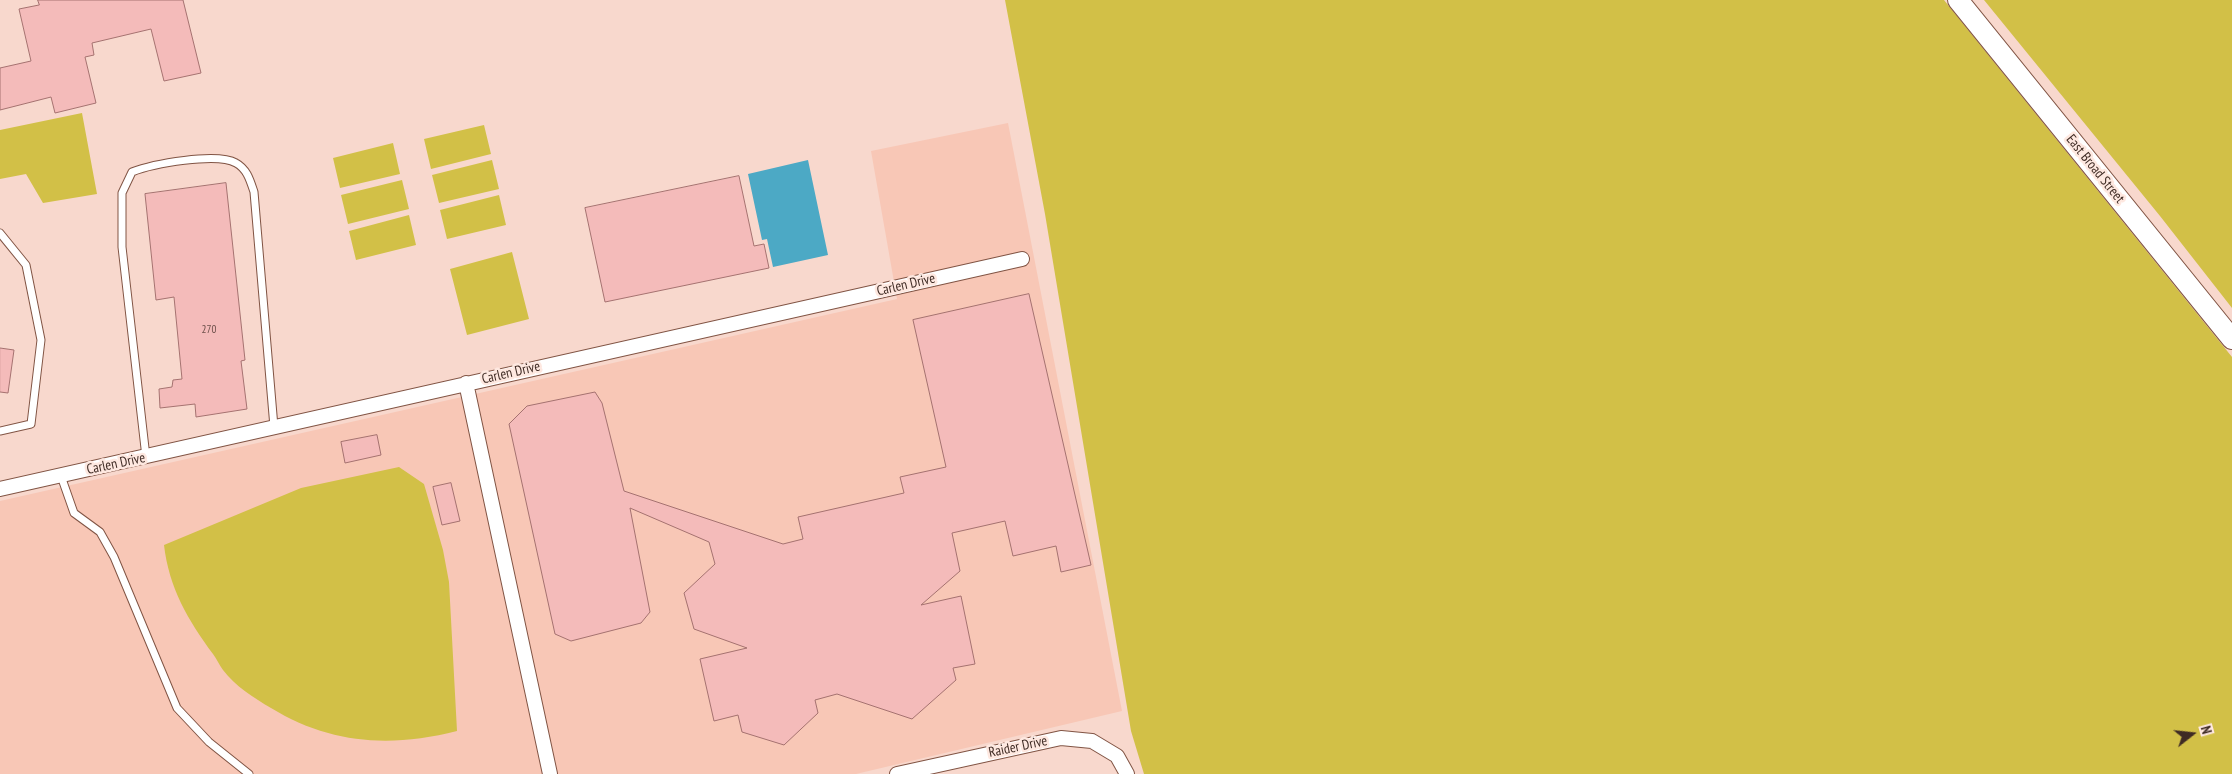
<!DOCTYPE html>
<html>
<head>
<meta charset="utf-8">
<style>
	body { margin:0 }
	#map { position:relative; width:2232px; height:774px; overflow:hidden; background:#f8d8cd; font-family:"PT Sans Narrow",sans-serif }
	canvas { display:block }
	.north { position:absolute; left:2167px; top:709px; width:50px; height:50px; -webkit-text-stroke:4px #fee8e0; paint-order:stroke; rotate:74deg; font-size:14px; font-weight:700; line-height:20px; text-align:center; color:#3f2b24 }
	.north::after { content:''; display:block; margin:auto; width:18px; height:22px; background:#3f2b24; clip-path:polygon(50% 0,100% 100%,50% 72%,0 100%) }
</style>
</head>
<body>
<div id="map">
<canvas width="2232" height="774"></canvas>
<div class="north">N</div>
</div>
<script>
const context = document.querySelector('canvas').getContext('2d');
context.lineJoin = 'round';
function fillPath(path, color) { context.fillStyle = color; context.fill(path, 'evenodd'); }
function strokePath(path, color, width, dash) { context.strokeStyle = color; context.lineWidth = width; context.lineCap = dash ? 'butt' : 'round'; context.setLineDash(dash || []); context.stroke(path); }
function label(font, color, halo, rows, align = 'center') {
  context.font = font + ' "PT Sans Narrow",sans-serif'; context.lineWidth = 5; context.setLineDash([]); context.textBaseline = 'middle'; context.strokeStyle = halo; context.fillStyle = color; for (const [text, x, y, turn = 0] of rows) {
    context.save(); context.translate(x, y); context.rotate((+turn || 0) * Math.PI / 180); context.textAlign = isNaN(turn) ? turn : align; if (halo) context.strokeText(text, 0, 0); context.fillText(text, 0, 0); context.restore();
  }
}
fillPath(new Path2D(`
	M 1008,123 L 1122,711 L 856,774 L 0,774 L 0,501 L 897,299 L 871,151 Z`), '#f8c7b6');
fillPath(new Path2D(`
	M 1005,0 L 1944,0 L 2232,357 L 2232,774 L 1144,774 L 1131,731 L 1045,214 Z
	M 1984,0 L 2232,0 L 2232,308 L 2160,216 Z
	M 82,113 L 97,194 L 43,203 L 26,174 L 0,179 L 0,130 Z
	M 484,125 L 491,154 L 431,169 L 424,139 Z
	M 393,143 L 400,174 L 340,188 L 333,158 Z
	M 492,160 L 499,189 L 439,203 L 432,175 Z
	M 402,180 L 409,209 L 348,224 L 341,195 Z
	M 499,195 L 506,225 L 447,239 L 440,210 Z
	M 409,215 L 416,245 L 356,260 L 349,231 Z
	M 512,252 L 529,319 L 467,335 L 450,269 Z
	M 399,467 L 424,484 L 443,550 L 449,582 L 457,731 C 390,748 330,744 271,708 C 254,698 235,686 223,670 C 219,665 217,659 213,654 C 188,620 169,588 164,545 L 301,488 Z`), '#d2c047');
fillPath(new Path2D(`
	M 808,160 L 828,255 L 773,267 L 767,239 L 762,240 L 748,174 Z`), '#4ca9c5');
const building = new Path2D(`
	M 38,0 L 183,0 L 201,73 L 164,81 L 151,29 L 92,43 L 94,55 L 85,57 L 96,103 L 55,113 L 51,97 L 0,110 L 0,68 L 31,61 L 19,9 L 39,5 Z
	M 739,176 L 754,246 L 764,244 L 769,268 L 605,302 L 585,208 Z
	M 226,183 L 245,360 L 241,361 L 247,409 L 196,417 L 195,404 L 160,408 L 159,389 L 172,387 L 173,380 L 182,379 L 174,297 L 156,300 L 145,194 Z
	M 1029,294 L 1091,565 L 1061,572 L 1056,546 L 1013,556 L 1005,521 L 952,533 L 960,571 L 921,605 L 961,596 L 975,664 L 953,668 L 956,680 L 912,719 L 837,694 L 815,700 L 818,713 L 784,745 L 742,732 L 738,715 L 714,721 L 700,659 L 747,648 L 694,629 L 684,593 L 715,564 L 709,542 L 630,508 L 650,612 L 641,623 L 571,641 L 555,634 L 509,424 L 527,406 L 595,392 L 602,403 L 624,491 L 783,544 L 803,539 L 798,517 L 904,493 L 900,477 L 946,467 L 913,320 Z
	M 0,348 L 14,350 L 8,393 L 0,392 Z
	M 377,435 L 381,455 L 345,463 L 341,442 Z
	M 451,483 L 460,521 L 442,525 L 433,487 Z`);
fillPath(building, '#f4bbba');
strokePath(building, '#a57270', 1);
const lane = new Path2D(`
	M 0,233 L 26,265 L 41,340 L 31,424 L 0,431
	M 146,457 L 122,247 L 122,193 L 132,172 C 152,164 217,152 236,163 C 247,169 250,180 254,192 L 274,427
	M 61,476 L 74,513 L 100,532 L 114,557 L 177,708 L 209,742 L 249,774`);
const street = new Path2D(`
	M 466,383 L 550,774
	M 0,489 L 1022,259
	M 897,774 L 1061,738 L 1092,741 L 1117,756 L 1127,774`);
const secondary = new Path2D(`
	M 1958,0 L 2232,339`);
strokePath(lane, '#815444', 9);
strokePath(street, '#815444', 16);
strokePath(secondary, '#815444', 22);
strokePath(lane, '#fff', 7);
strokePath(street, '#fff', 14);
strokePath(secondary, '#fff', 20);
label('11px', '#6c4f4a', null, [
	["270",209,330]
]);
label('14px', '#3f2b24', '#fee8e0', [
	["East Broad Street",2095,169,51],
	["Carlen Drive",906,285,-13],
	["Carlen Drive",511,373,-13],
	["Carlen Drive",116,464,-12],
	["Raider Drive",1018,747,-12]
]);
</script>
</body>
</html>
